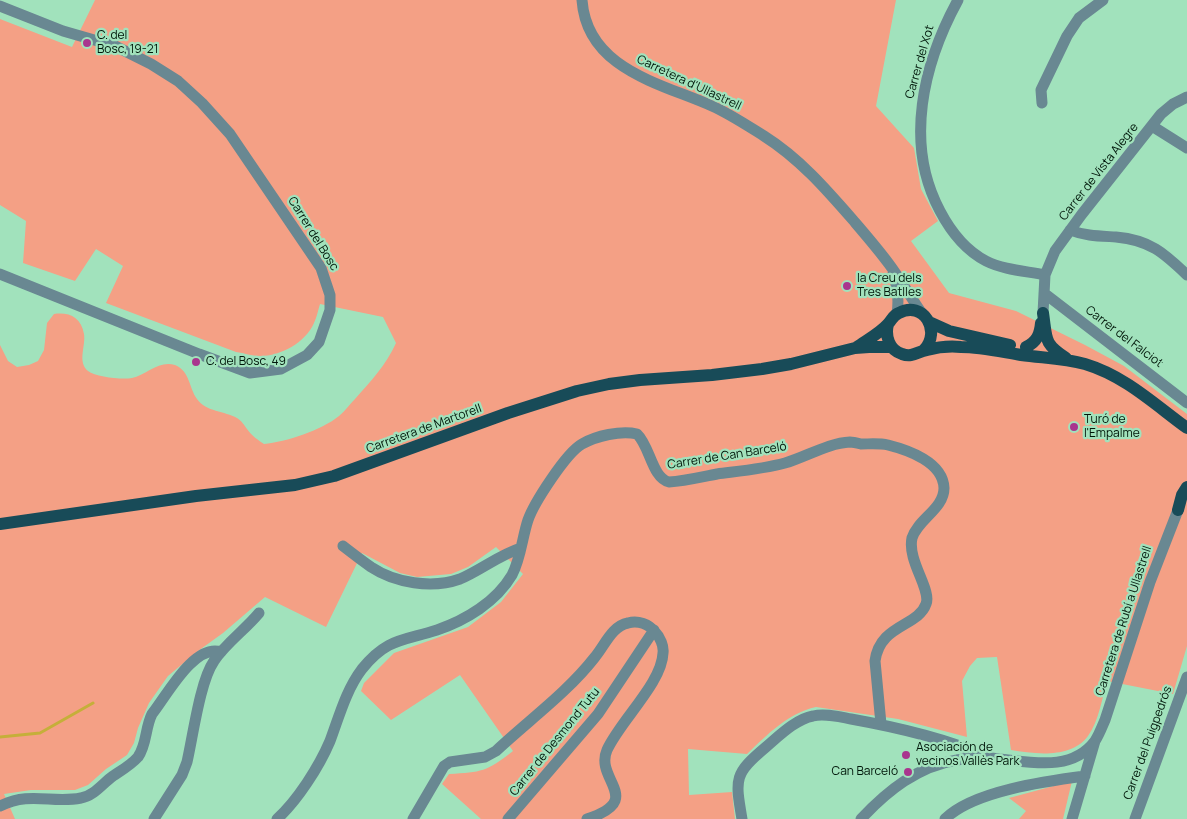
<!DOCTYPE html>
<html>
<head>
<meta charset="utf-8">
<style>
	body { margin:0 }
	canvas { display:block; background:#a1e2bc }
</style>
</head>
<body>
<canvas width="1187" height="819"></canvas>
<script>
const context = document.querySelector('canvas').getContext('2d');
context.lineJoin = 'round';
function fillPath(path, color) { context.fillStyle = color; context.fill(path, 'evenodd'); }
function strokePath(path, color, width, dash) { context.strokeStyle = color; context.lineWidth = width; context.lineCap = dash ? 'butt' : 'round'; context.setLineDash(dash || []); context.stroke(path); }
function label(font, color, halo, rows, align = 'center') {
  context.font = font + ' Manrope,sans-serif'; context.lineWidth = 4.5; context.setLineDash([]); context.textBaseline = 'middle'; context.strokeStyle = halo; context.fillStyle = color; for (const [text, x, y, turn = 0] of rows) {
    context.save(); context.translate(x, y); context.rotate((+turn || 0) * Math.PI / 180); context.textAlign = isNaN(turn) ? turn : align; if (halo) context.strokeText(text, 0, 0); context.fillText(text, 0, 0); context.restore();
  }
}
fillPath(new Path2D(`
	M 95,0 L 896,0 L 876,106 L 914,148 L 921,189 L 938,221 L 911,241 L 949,293 L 1016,311 L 1085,345 L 1124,366 L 1187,414 L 1187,646 L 1173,694 L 1107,681 C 1102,698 1099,721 1088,736 C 1071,759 1035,754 1011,750 L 997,657 L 977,658 L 970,666 L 962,681 L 967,737 L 898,719 L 816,707 C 788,713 767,735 747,754 L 688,749 L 689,795 L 732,792 L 735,819 L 481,819 L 442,784 L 449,774 C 482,772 486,772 513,751 L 460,675 L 391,720 L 361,691 L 364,683 L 394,653 L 468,627 L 501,602 L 523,574 L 496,547 L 468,567 L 451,574 L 417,577 L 400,573 L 362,553 L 326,627 L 265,597 L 223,633 L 198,651 L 168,676 L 149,703 L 138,728 L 134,743 L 127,755 L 106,769 L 88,785 L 75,790 L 31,790 L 4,794 L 15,819 L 0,819 L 0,345 L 8,361 L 17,367 L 29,365 L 38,361 L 44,350 L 47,323 L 54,314 C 69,312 81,317 84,334 C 86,346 77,362 88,371 C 96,377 122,380 132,378 C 146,375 159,360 175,365 C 190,371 189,388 197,399 C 206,412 225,411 237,418 C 242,421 244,425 247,429 C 252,436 258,440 264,444 C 286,442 322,430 339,416 C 345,411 350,404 355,399 C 371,381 386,365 396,343 L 383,317 L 320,304 C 318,310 317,317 314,323 C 305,343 281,356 260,356 C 252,356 244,353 236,352 L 106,303 L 123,266 L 96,249 L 75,281 L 23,263 L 26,221 L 0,205 L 0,19 L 72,47 Z
	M 1072,781 L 1063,819 L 1019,819 L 1026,811 L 1009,798 Z`), '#f4a085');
strokePath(new Path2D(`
	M 0,737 L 40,733 L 93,703`), '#c5af3a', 3);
strokePath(new Path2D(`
	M 582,0 C 587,69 660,83 712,106 C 730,114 748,126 764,136 C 799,158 826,189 853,220 C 865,234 878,249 889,264 C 901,280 911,298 923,315
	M 958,0 C 923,64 904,144 940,211 C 951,232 965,250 986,261 C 1004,270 1025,271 1045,275
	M 0,6 L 63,31 L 115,46 L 151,64 L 178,81 L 202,103 L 230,134 L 321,268 L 330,295 L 330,310 L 319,342 L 307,355 L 281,369 L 250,373 L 199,354 L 0,274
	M 1042,103 L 1041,90 L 1067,36 L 1079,18 L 1103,0
	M 1152,126 L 1187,148
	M 1070,230 C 1085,236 1100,236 1116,237 C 1150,240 1164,253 1187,275
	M 893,274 C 898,287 899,300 897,314
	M 1044,293 L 1187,403
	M 1043,313 L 1045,275 L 1055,251 L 1082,214 L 1161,114 L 1173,104 L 1187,97
	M 343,546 C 352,553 361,560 371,567 C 395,583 432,589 460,579 C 481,570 499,555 521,548
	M 0,806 C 31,791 52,804 81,798 C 94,796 103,783 113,776 C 122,770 131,765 138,757 C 147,744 145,728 152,714 C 166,697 194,643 221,652
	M 154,819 L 182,775 L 187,762 C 193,736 200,681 214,661 C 226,643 245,630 259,613
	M 277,819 C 297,801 319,767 330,741 C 339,717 346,690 362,669 C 387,638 403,641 437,630 C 466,620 496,602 512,575 C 521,558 522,538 528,520 C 534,503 566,453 582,444 C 596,436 621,430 637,434 C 650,446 652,478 669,482 C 685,481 701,477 717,474 C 740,471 763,469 785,463 C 806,457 828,443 850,442 C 853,442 857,443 861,444 C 870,444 879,443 888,445 C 908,450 943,462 944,488 C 944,509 918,519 912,538 C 907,561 932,590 926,604 C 918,627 880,624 875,661 L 881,724
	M 413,819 L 444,766 L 450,762 L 485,757 L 496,751 C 529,720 567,693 595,657 C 605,645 612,626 628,623 C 638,620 649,624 655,632 C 660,637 664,646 663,653 C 662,683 620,721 607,750 C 594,780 646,799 587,819
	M 508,819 L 598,714 L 654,630
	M 742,819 C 735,778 734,774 766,747 C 779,736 796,719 813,716 C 825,713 840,717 851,719 C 896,727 941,737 983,755
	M 861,819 C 887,791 918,766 957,760 C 971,757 985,757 999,759 C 1031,762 1072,772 1095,741 C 1099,735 1102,727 1105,720 L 1150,582 L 1178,510
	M 945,819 C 973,791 1047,781 1085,776
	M 1072,819 L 1095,741
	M 1135,819 L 1187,677`), '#698892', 11);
strokePath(new Path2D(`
	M 1043,313 C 1047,339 1043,343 1066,358
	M 929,322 L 949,331 L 1010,345
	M 888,324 C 885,336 889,350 902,354 C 913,358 918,351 927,350 C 938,347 950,346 961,347 C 981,347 1002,352 1021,355 C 1043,358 1064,358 1085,364 C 1125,376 1154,404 1187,428
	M 857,347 C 867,340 880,333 888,324 C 892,320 893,315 899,313 C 923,300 942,331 924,350
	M 1026,347 C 1037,342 1040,334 1041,323
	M 1178,510 L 1182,495 L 1187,487
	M 0,524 L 196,496 L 295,485 L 334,476 L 508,413 L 577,391 L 609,384 L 640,380 L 712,375 L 762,369 L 791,364 L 855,348 L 869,347 L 892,347`), '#184b58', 12);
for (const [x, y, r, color] of [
	[87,43,5,"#a9358e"],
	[847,286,5,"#a9358e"],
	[196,362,5,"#a9358e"],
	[1074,427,5,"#a9358e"],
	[906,755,5,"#a9358e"],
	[908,772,5,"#a9358e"]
]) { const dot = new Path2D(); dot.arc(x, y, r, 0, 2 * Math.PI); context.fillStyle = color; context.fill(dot); strokePath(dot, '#a1e2bc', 2); }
label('12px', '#00170a', '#a1e2bc', [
	["C. del",97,36],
	["Bosc, 19-21",97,50],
	["la Creu dels",857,279],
	["Tres Batlles",857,293],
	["C. del Bosc, 49",206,362],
	["Turó de",1084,420],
	["l'Empalme",1084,434],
	["Asociación de",916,748],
	["vecinos Vallès Park",916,762],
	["Can Barceló",898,772,"right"]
], 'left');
label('12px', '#00170a', '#a1e2bc', [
	["Carrer del Xot",920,62,-74],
	["Carretera d'Ullastrell",689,83,25],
	["Carrer de Vista Alegre",1099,172,-52],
	["Carrer del Bosc",313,234,58],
	["Carrer del Falciot",1124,337,37],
	["Carretera de Martorell",424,429,-20],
	["Carrer de Can Barceló",727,456,-9],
	["Carretera de Rubí a Ullastrell",1124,621,-72],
	["Carrer de Desmond Tutu",555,742,-51],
	["Carrer del Puigpedrós",1148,743,-70]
]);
</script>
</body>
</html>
